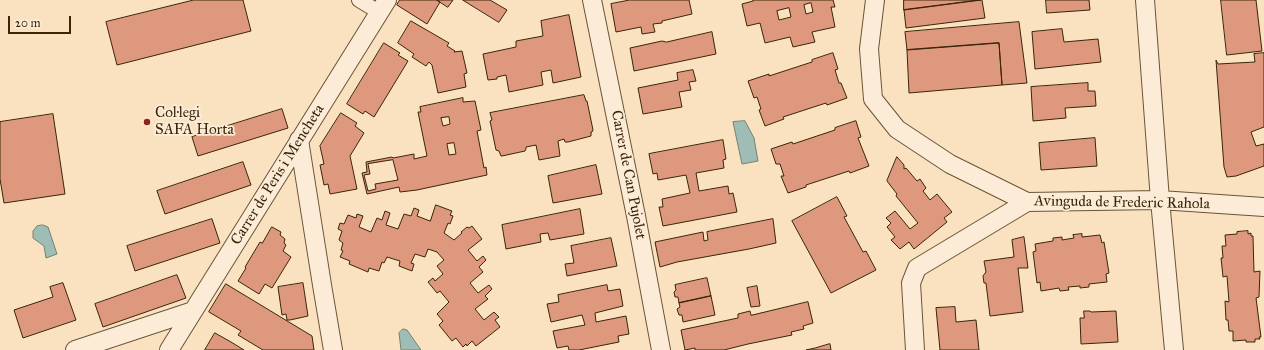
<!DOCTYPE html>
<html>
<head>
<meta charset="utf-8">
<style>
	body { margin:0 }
	#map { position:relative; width:1264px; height:350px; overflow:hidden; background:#fae2c1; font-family:"IM FELL Great Primer",serif }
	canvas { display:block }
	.scale { position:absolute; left:8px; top:16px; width:63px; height:18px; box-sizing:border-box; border:2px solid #3a2509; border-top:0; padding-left:5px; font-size:12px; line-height:14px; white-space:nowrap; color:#3a2509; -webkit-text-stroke:3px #fcecd7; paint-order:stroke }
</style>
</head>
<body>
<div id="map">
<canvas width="1264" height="350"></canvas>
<div class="scale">20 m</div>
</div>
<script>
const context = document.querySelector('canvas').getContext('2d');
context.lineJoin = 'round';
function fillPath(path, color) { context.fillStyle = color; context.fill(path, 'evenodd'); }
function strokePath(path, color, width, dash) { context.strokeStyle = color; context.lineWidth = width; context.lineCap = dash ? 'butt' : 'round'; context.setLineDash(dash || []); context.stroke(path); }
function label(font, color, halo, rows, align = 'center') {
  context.font = font + ' "IM FELL Great Primer",serif'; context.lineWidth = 3.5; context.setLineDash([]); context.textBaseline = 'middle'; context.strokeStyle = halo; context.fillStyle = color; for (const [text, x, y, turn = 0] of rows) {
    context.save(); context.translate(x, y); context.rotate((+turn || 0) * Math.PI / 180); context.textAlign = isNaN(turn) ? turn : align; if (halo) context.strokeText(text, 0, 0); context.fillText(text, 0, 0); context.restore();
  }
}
const water = new Path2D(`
	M 745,121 L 754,138 L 758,161 L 742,164 L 733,122 Z
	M 43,225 L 48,227 L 57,254 L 46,258 L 44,246 L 33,238 L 33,231 L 37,226 Z
	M 403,329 L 407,330 L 421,350 L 401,350 L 399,333 Z`);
fillPath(water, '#9ebdb4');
strokePath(water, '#768070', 1);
const building = new Path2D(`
	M 194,0 L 243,0 L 251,31 L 117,65 L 106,22 Z
	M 400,0 L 437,0 L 440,2 L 427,24 L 397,5 Z
	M 437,0 L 453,0 L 448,7 Z
	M 463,0 L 490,0 L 507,10 L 499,22 Z
	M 630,0 L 689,0 L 692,14 L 662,21 L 662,23 L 653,24 L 655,32 L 642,34 L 641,27 L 616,32 L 611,4 Z
	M 753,0 L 833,0 L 835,7 L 831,7 L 835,27 L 812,32 L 815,42 L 793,47 L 790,37 L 765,43 L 760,23 L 747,26 L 742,4 L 753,1 ZM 811,3 L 813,12 L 806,14 L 804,5 ZM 789,8 L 791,17 L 779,20 L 777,11 Z
	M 904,0 L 981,0 L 904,10 Z
	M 982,0 L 985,18 L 906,28 L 904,10 Z
	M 1046,0 L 1089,0 L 1090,10 L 1047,13 Z
	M 1221,0 L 1256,0 L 1262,51 L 1227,55 Z
	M 569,15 L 581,77 L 553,83 L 551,70 L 541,72 L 543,85 L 509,92 L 506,75 L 497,77 L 497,79 L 488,80 L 483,54 L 516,47 L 516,41 L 543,36 L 541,21 Z
	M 411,21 L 449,43 L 447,46 L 455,51 L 454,52 L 462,51 L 467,73 L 464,74 L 466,87 L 438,93 L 432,65 L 429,62 L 426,66 L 412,57 L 414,54 L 398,43 Z
	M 1019,22 L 1027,83 L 1002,85 L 999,43 L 907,50 L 905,32 Z
	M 1062,29 L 1064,42 L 1098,39 L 1101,62 L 1035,69 L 1032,32 Z
	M 712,32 L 716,54 L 634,71 L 630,48 L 662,41 L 666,42 Z
	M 384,43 L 400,53 L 398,55 L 408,61 L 374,117 L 365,111 L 363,114 L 347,104 Z
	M 999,43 L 1002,85 L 909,93 L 907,50 Z
	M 833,53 L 838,69 L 835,70 L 839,83 L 841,83 L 847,98 L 827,105 L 826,103 L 783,117 L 784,119 L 765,126 L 759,110 L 761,109 L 757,97 L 754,98 L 748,81 L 769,74 L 769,76 L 812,62 L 812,60 Z
	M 1264,53 L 1264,127 L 1251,132 L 1256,146 L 1264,144 L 1264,166 L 1236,176 L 1227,177 L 1224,167 L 1216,60 L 1218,64 L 1255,62 L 1254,54 Z
	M 693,70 L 696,81 L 689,82 L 691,90 L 679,92 L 682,107 L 643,114 L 638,88 L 678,80 L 677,73 Z
	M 1088,83 L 1088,91 L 1095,91 L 1096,106 L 1065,108 L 1066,118 L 1033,121 L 1031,87 Z
	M 584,95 L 586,101 L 587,101 L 593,130 L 592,132 L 591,132 L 591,136 L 568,142 L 565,142 L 564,139 L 558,141 L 560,156 L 539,160 L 536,145 L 526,147 L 526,149 L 525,151 L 502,156 L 501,156 L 499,151 L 496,150 L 490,121 L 492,120 L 490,113 Z
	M 463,98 L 463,102 L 475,101 L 481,130 L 477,131 L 484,168 L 486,167 L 487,175 L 417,190 L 400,192 L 399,187 L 367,194 L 362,173 L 367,172 L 366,162 L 392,157 L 393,158 L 414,154 L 414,159 L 427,156 L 418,112 L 421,112 L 420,107 ZM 449,117 L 450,124 L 443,126 L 441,118 ZM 454,143 L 456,154 L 449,155 L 447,144 ZM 393,160 L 398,180 L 375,184 L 376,189 L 368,191 L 364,175 L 370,174 L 368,164 Z
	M 282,109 L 288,128 L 198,156 L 192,137 Z
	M 341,113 L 357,123 L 355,126 L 364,133 L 350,156 L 357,189 L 330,194 L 328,184 L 324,185 L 320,165 L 324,164 L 320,146 Z
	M 53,114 L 65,194 L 4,203 L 0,179 L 0,122 Z
	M 856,121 L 861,137 L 858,138 L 869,166 L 850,173 L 849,171 L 806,185 L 806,187 L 788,193 L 781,176 L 784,176 L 780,164 L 776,164 L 771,149 L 792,142 L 793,144 L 835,130 L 835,128 Z
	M 1095,138 L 1097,166 L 1041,170 L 1039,143 Z
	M 723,140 L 726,159 L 723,160 L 724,168 L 696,173 L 699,191 L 728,186 L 729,194 L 733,193 L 737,212 L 663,226 L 659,207 L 663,207 L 662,199 L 690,193 L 686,175 L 658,180 L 657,173 L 653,174 L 649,154 Z
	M 897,157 L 904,165 L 904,169 L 906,168 L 917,181 L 920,179 L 926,188 L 923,191 L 930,200 L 937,194 L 952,212 L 944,218 L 947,222 L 914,249 L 909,242 L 900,249 L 891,240 L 895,237 L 887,227 L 891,223 L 886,218 L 895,211 L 910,229 L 918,223 L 896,196 L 897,194 L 887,181 Z
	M 243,162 L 251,185 L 165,214 L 157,191 Z
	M 596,165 L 602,194 L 553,203 L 548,176 Z
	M 837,197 L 847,216 L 844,217 L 863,252 L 866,251 L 876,270 L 831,293 L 792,221 Z
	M 436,205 L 452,211 L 450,215 L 453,216 L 450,224 L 448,223 L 444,233 L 454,240 L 462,233 L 461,232 L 467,227 L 469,228 L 472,226 L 482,239 L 468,250 L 477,261 L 483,256 L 486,260 L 479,267 L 483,272 L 470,283 L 478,293 L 489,285 L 492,289 L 485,296 L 488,299 L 475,309 L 484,320 L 494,312 L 499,317 L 495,320 L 500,327 L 476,346 L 472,341 L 467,346 L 466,344 L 463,347 L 456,338 L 452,341 L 439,325 L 443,321 L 437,314 L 449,302 L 440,291 L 437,293 L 428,282 L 433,278 L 435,281 L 443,274 L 437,266 L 444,260 L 437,252 L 428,249 L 425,257 L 415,254 L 411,263 L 414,264 L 412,271 L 399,266 L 400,261 L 387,257 L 384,263 L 382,262 L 379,271 L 369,268 L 368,272 L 349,264 L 350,261 L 340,257 L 343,251 L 341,250 L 343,243 L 339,240 L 342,231 L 338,229 L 340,223 L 344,224 L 348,215 L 356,218 L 357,214 L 363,216 L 359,227 L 371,232 L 377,218 L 382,220 L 385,211 L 390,213 L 386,225 L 398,229 L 404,214 L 411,216 L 414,208 L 419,210 L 417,216 L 430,221 Z
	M 580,209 L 584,234 L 550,240 L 548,233 L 540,234 L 541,242 L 506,249 L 502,225 Z
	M 212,219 L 220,243 L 135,271 L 127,246 Z
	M 773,219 L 776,243 L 749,249 L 677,262 L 660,267 L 655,242 L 703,232 L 704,241 L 708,240 L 707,232 Z
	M 272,227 L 281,232 L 280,235 L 285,239 L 284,243 L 286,245 L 283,251 L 291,257 L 272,288 L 265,284 L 259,294 L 238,281 L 246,268 L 245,267 L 260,242 L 262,243 Z
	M 1248,231 L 1248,234 L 1251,233 L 1251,236 L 1253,236 L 1254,272 L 1260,271 L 1259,297 L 1256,298 L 1261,337 L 1259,337 L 1260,339 L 1255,339 L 1255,342 L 1246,342 L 1246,340 L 1233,341 L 1233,331 L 1229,331 L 1228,320 L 1226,320 L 1225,301 L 1229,302 L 1227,276 L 1223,277 L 1221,258 L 1223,258 L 1222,246 L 1226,246 L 1225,235 L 1237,234 L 1237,232 Z
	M 1082,234 L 1082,237 L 1100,235 L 1102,243 L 1104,242 L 1109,273 L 1106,274 L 1107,282 L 1089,284 L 1089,287 L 1080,288 L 1080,286 L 1068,287 L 1069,290 L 1060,291 L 1059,288 L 1041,291 L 1040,282 L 1037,283 L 1033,252 L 1036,251 L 1035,244 L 1053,241 L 1053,238 L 1062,237 L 1062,240 L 1074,238 L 1073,235 Z
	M 1024,237 L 1028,268 L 1018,268 L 1023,312 L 990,316 L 986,283 L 984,283 L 983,276 L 986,272 L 984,261 L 1014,257 L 1012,240 Z
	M 611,238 L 617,266 L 567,276 L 565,264 L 574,263 L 571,246 Z
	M 177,275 L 186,298 L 103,327 L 95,304 Z
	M 707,278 L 711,296 L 679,303 L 678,297 L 675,297 L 674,292 L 676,290 L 675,285 Z
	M 63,283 L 76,320 L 23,338 L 14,310 L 53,297 L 50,287 Z
	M 303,283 L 308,316 L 290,320 L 287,320 L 286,314 L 282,315 L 278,287 Z
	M 226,284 L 312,336 L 314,350 L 263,350 L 238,335 L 241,331 L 209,312 Z
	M 607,285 L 608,291 L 620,289 L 623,306 L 595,313 L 596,322 L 626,316 L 629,334 L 618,336 L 619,342 L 579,350 L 569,350 L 568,346 L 557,348 L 553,331 L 585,325 L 582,315 L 551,322 L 547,304 L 559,302 L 558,295 Z
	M 757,286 L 760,306 L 751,307 L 747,288 Z
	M 711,296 L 715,315 L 683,322 L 682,315 L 679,315 L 677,309 L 680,307 L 679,303 Z
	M 808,302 L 813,323 L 803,326 L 804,329 L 791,332 L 792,335 L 748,344 L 724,350 L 695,350 L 695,348 L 685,350 L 681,330 L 738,318 L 738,314 L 750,311 L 751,315 Z
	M 955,307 L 956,322 L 976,320 L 979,350 L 940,350 L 936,308 Z
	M 1084,311 L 1090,311 L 1091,312 L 1116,311 L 1118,342 L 1081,344 L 1080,318 L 1084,318 Z
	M 215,333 L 231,342 L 244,350 L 205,350 Z
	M 830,344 L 831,350 L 806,350 L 815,348 Z`);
fillPath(building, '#de987d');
strokePath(building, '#3a2509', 1);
const pedestrian = new Path2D(`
	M 359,0 L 379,12`);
const minor = new Path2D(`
	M 592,0 L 636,216 L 661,350
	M 875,0 L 869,49 L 873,99 L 897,129 L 950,164 L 1027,202 L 1160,200 L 1264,207
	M 1145,0 L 1160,200 L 1174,350
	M 299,140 L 322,285 L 333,350
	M 75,350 L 193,311
	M 169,350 L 387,0
	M 915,350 L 911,283 L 917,268 L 1027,202`);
strokePath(pedestrian, '#6a5437', 16);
strokePath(minor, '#6a5437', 20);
strokePath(pedestrian, '#fcecd7', 14);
strokePath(minor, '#fcecd7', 18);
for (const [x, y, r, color] of [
	[147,122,4,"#8f2418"]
]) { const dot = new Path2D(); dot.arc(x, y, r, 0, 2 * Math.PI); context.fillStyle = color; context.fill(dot); strokePath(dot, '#fcecd7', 1.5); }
label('15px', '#3a2509', '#fcecd7', [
	["Col·legi",155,113],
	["SAFA Horta",155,130]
], 'left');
label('15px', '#3a2509', '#fcecd7', [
	["Carrer de Peris i Mencheta",278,175,-58],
	["Carrer de Can Pujolet",628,175,79],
	["Avinguda de Frederic Rahola",1122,203,1]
]);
</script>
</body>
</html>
